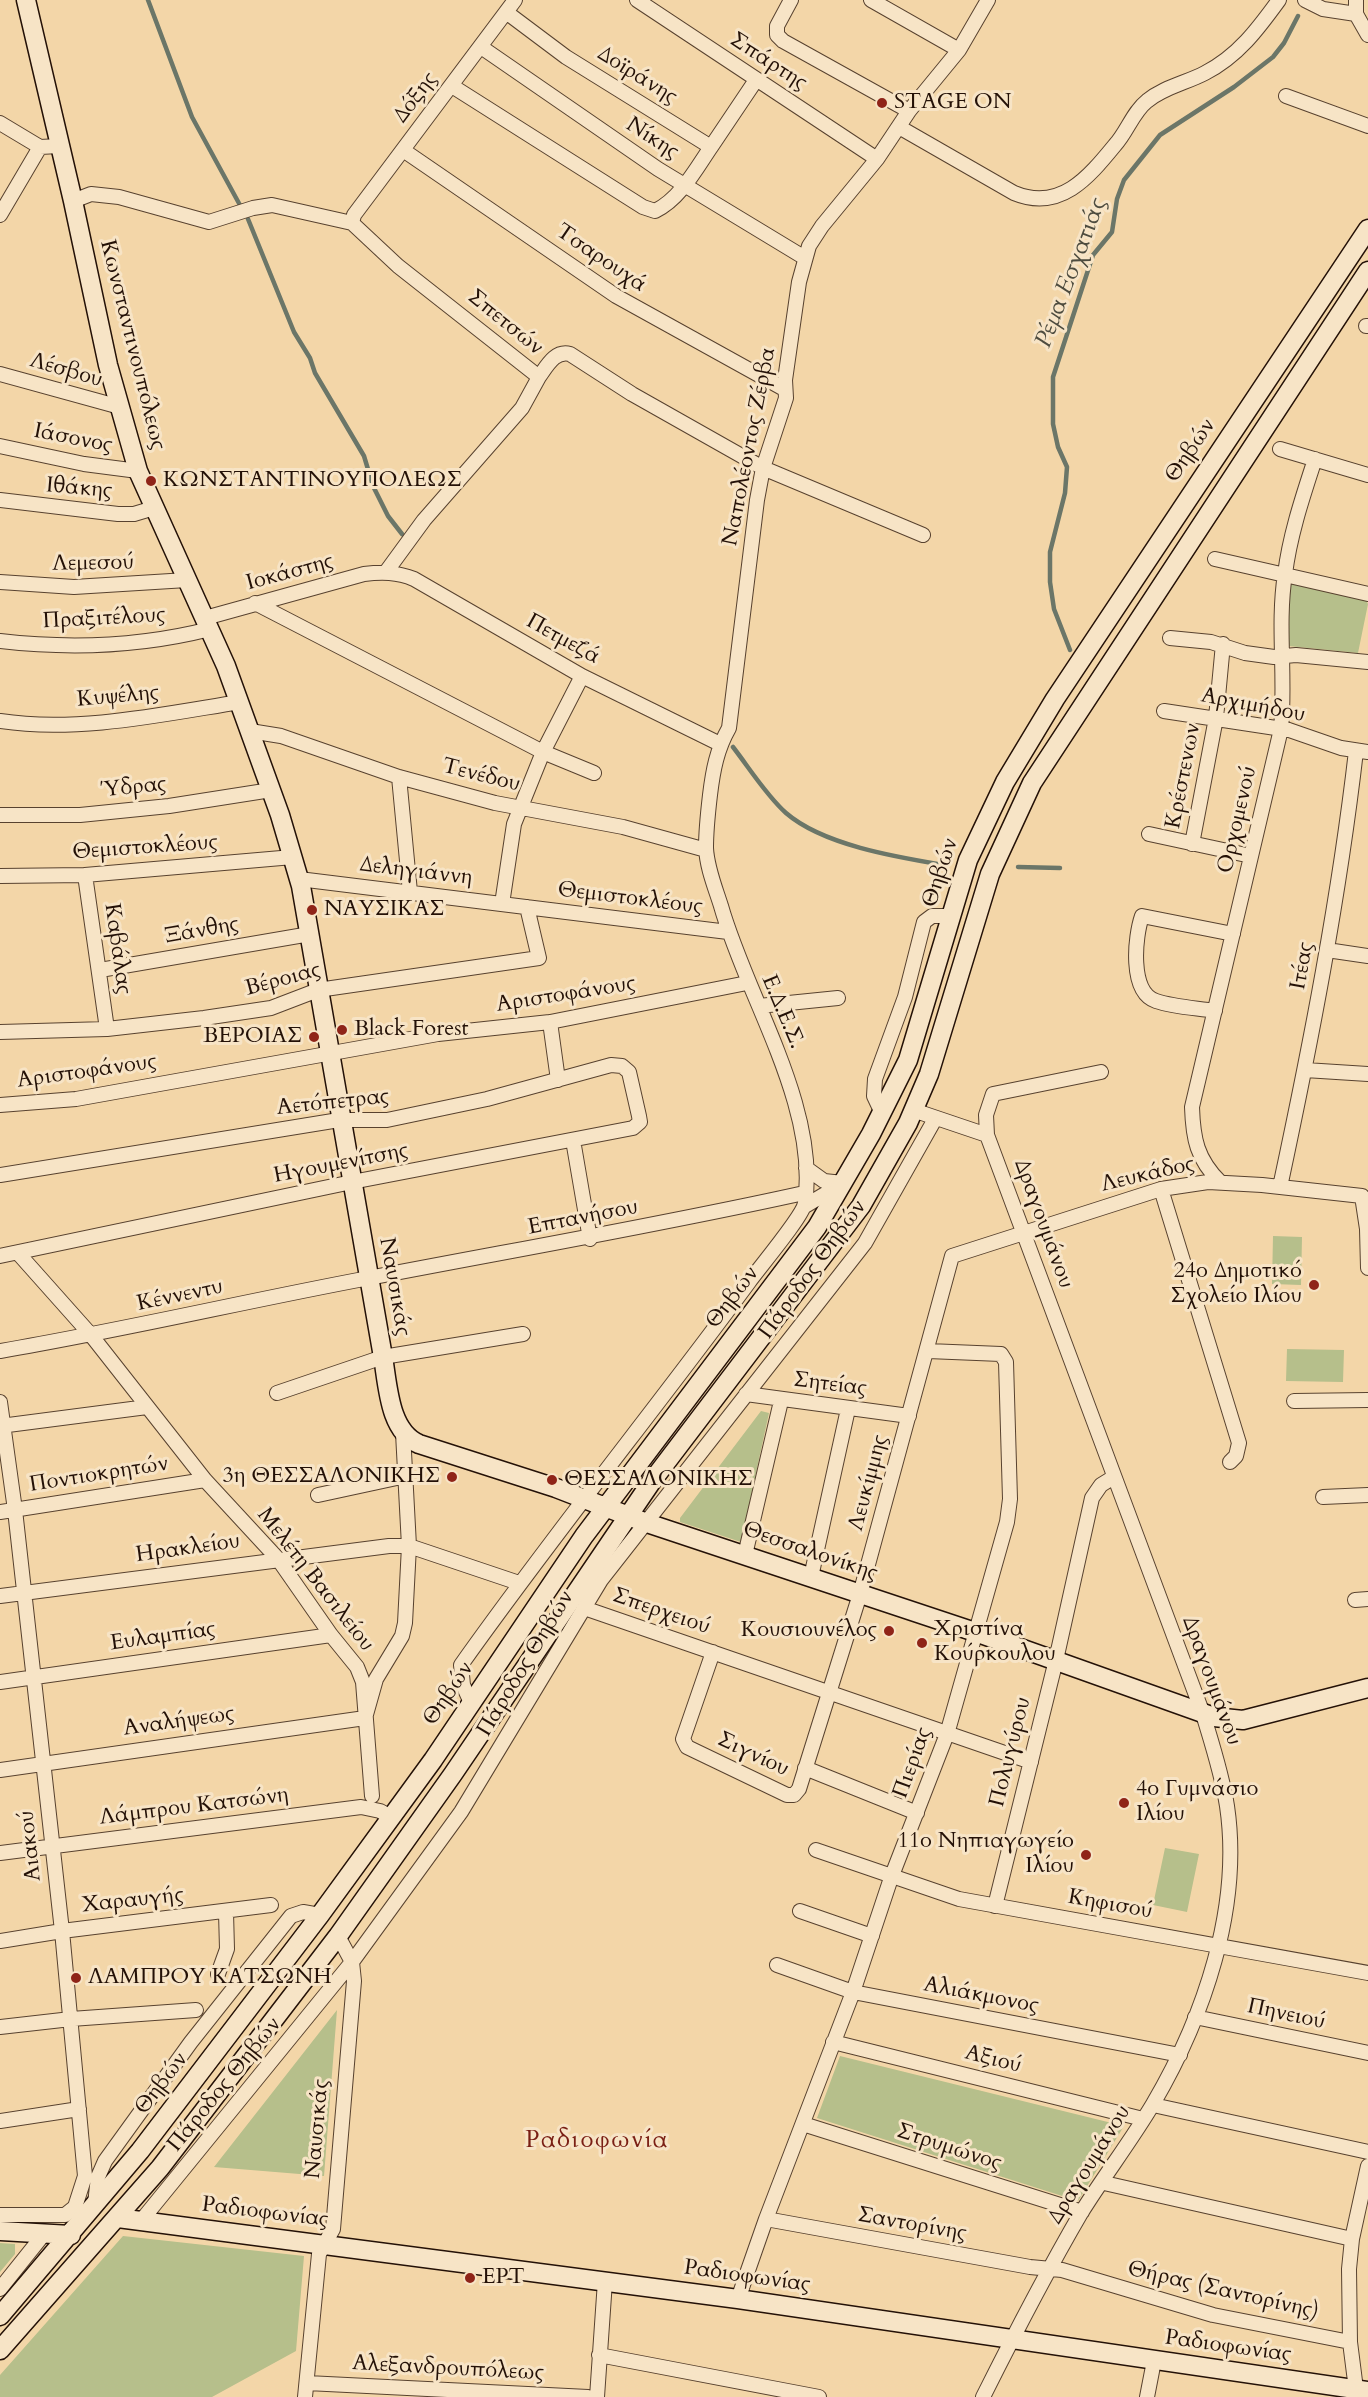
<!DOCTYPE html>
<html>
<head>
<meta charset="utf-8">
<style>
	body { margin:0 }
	canvas { display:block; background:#f3d6a8 }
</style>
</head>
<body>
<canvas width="1368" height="2397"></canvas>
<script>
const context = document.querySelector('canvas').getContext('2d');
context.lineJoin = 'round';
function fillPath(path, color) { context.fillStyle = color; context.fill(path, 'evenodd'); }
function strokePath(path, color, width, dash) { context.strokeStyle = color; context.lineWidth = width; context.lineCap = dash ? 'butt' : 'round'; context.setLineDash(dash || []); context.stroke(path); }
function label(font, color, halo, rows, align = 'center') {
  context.font = font + ' Cardo,serif'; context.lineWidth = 6; context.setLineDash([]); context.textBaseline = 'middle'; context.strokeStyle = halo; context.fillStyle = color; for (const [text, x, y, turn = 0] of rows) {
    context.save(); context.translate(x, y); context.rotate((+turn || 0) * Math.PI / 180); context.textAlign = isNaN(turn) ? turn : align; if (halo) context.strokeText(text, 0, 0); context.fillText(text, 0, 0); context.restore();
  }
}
fillPath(new Path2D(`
	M 1293,581 L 1365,598 L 1368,604 L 1358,653 L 1288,646 L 1288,584 Z
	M 1273,1236 L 1302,1237 L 1301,1285 L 1272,1284 Z
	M 1287,1349 L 1344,1350 L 1343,1382 L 1286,1381 Z
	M 761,1411 L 769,1413 L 741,1542 L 680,1522 L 680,1518 Z
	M 1165,1848 L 1199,1854 L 1187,1912 L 1153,1905 Z
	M 337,2010 L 324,2176 L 214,2167 Z
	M 840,2056 L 1124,2126 L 1078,2201 L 817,2118 Z
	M 123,2236 L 304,2256 L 296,2351 L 212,2397 L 0,2397 L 0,2375 Z
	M 0,2243 L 15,2244 L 15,2254 L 0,2272 Z`), '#b6bf8b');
strokePath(new Path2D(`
	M 148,0 L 192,117 L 241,207
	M 248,219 L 294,332 L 310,358 L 315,373 L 364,456 L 373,486 L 388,516 L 402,534
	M 1070,650 L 1054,609 L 1050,582 L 1050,552 L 1065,493 L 1067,467 L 1058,447 L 1053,424 L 1053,377 L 1093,255 L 1112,232 L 1117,199 L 1124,180 L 1160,135 L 1234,87 L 1273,57 L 1284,43 L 1298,16
	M 733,747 C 750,769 766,795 786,813 C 823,845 896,857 944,865
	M 1018,867 L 1060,868`), '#6b7668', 4.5);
const street = new Path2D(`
	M 637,0 L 877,159
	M 791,0 L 777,26 L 777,35 L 783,41 L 909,111
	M 871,0 L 959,50
	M 1305,0 L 1323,9 L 1356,14
	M 1356,0 L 1356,14 L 1368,35
	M 481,47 L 658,169 L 805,258
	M 452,86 L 643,207 L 655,211 C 680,199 696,169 711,147 L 566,57 L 506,12
	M 1286,96 L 1368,126
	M 0,123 L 40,147 L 59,146
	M 899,127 L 1014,193 C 1060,212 1088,178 1115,145 C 1127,132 1133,112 1147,101 C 1164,87 1186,83 1205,73 C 1238,56 1258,29 1279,0
	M 711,147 L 756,80
	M 403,150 L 616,296 L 784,389
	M 73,201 L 91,194 L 119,197 L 209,222 L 253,208 L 272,205 L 352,223
	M 0,215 L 40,147
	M 352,223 L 398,266 L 539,377 C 547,366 555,350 570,354 L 632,394 L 763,468 L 923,535
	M 352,223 L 354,215 L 515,0
	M 1366,326 L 1368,326
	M 0,374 L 120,407
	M 0,446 L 84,464 L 138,471
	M 1280,449 L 1368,475
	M 0,500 L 118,514 L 134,514 L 154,508
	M 1215,559 L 1368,594
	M 386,572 L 424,520 L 522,408 L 539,377
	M 0,582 L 74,587 L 187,580
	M 255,603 L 543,752 L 594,773
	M 205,618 L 364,574 C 382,572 397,572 414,579 L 582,676 L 720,744
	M 1170,638 L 1211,642 L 1245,653 L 1274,657 L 1296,655 L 1368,662
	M 0,641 C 69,649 143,646 210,629
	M 1164,711 L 1289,730 L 1341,748 L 1368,752
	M 0,721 C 77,733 164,714 240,702
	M 250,731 L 281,736 L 399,777 L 495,803 L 623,827 L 706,850
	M 399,777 L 410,892
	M 0,815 L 80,815 L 169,806 L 271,790
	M 1149,834 L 1251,856
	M 1192,844 L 1216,718 L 1223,644
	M 85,875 L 107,1029
	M 0,876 L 85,875 L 293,857
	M 299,879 L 728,932
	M 502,904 L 514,824 L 543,752 L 582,676
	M 1327,950 L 1368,956
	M 100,970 L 310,934
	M 759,1006 L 838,998
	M 1215,1011 C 1196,1008 1174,1007 1156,1001 C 1129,992 1135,936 1142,916 L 1233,934
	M 550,1022 L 558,1080
	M 0,1032 L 107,1029 L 204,1018 L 271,1008 L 318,990 L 539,958 L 527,907
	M 1305,1070 L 1368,1074
	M 0,1105 L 76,1099 L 438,1034 L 550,1022 L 747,983
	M 913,1110 L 987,1135
	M 882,1113 L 874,1096 L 875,1079 L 905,997 L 924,922 L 932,916 L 951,916
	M 573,1140 L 590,1239
	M 806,1168 L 824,1181 L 843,1183
	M 0,1175 L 339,1120 L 387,1120 L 487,1099 L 611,1065 L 622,1066 L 629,1072 L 639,1116 L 640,1122 L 633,1128 L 352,1182 L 0,1256
	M 1220,1182 C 1197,1159 1193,1139 1192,1107 L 1281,729 C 1286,677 1277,625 1285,574 C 1290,534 1303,496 1315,459
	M 1280,1187 C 1311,1042 1339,898 1356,751
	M 1161,1189 L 1239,1443 L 1236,1456 L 1230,1462
	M 805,1206 L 842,1184
	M 18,1253 L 91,1335 L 205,1480 L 278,1559 L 331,1635 L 357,1667 L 363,1682 L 372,1796
	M 0,1351 C 124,1330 246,1301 369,1278 C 514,1250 660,1225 804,1193
	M 277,1393 L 383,1357 L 523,1334
	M 746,1394 L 909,1416
	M 1294,1401 L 1368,1400
	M 0,1402 L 15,1510 L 62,1931 L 85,2176 L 75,2207 L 65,2215 L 0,2215
	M 0,1426 L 147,1407
	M 318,1495 L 406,1476
	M 1323,1497 L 1368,1495
	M 0,1512 L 205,1480
	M 745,1555 L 781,1401
	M 811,1577 L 848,1409
	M 0,1596 L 389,1546 L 409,1546 L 519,1583
	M 1355,1600 L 1368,1599
	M 584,1608 L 1031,1762
	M 713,1652 L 683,1739 L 687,1747 L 787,1795 L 794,1795 L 799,1789 L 860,1594 L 952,1256 L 1161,1189 L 1208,1182 L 1262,1185 L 1362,1196 L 1367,1229 L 1368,1268
	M 0,1682 L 331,1635
	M 471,1703 L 463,1685 L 461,1665 C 553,1535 654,1411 749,1282 C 759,1268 803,1216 805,1203 C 819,1106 747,998 721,906 C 715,887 707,868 706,848 C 706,831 708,812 710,795 C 713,770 717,749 729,728 L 757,500 L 763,468 L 786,398 L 785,380 L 799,282 L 809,246 L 822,226 L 877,159 L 909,111 L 959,50 L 988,0
	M 805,1768 L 917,1813
	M 0,1770 L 365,1718 L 376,1679 L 402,1636 L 405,1623 L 409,1546 L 403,1433
	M 816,1850 L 959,1899 L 1368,1973
	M 0,1853 L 361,1807 L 380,1811 L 391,1817
	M 995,1906 L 1056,1660 L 1092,1498 L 1101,1485 L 1114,1477
	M 800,1911 L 872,1936
	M 0,1941 L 62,1931 L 271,1905
	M 777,1965 L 853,1992 L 1180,2055
	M 218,1974 L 227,1949 L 226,1912
	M 1195,2017 L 1368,2053
	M 0,2027 L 71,2019 L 196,2010
	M 833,2042 L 1143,2119
	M 1153,2105 L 1368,2152
	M 0,2121 L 79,2109
	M 803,2124 L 1082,2212
	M 1104,2183 L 1352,2239
	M 95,2204 L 98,2177 L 105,2161 L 191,2042 L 291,1916 L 303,1912 L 320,1915
	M 766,2219 L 1030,2267 L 1062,2270 L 1213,2315 L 1350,2342
	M 141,2221 L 352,1962 L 461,1812 L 601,1580 L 865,1243 L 935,1119
	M 0,2289 L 44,2234
	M 738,2299 L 766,2219 L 853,1992 L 891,1878 L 947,1734 L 1007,1522 L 1010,1499 L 1006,1362 L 1001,1354 L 928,1351
	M 599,2355 L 819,2397
	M 307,2383 L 588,2397
	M 305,2397 L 319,2254 L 333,2229 L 354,1981 L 352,1962 L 338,1936
	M 597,2397 L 605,2281
	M 983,2397 C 1014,2335 1046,2273 1081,2213 C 1104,2176 1131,2141 1153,2104 C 1204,2017 1242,1907 1227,1806 C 1222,1774 1212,1744 1203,1714 L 987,1135 L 986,1115 L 993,1094 L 1101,1072
	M 1147,2397 L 1154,2361
	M 1357,2397 L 1350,2342 L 1349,2269 L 1352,2239 L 1368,2166`);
const secondary = new Path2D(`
	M 26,0 L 73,201 L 108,365 L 138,471 L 226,666 L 280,815 L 301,886 L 383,1357 C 388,1386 389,1431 419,1444 L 556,1488 L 644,1522 L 978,1633 L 1214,1717 L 1243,1720 L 1368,1688
	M 118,2218 L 738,2299 L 1368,2391
	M 0,2231 L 71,2235
	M 0,2316 L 140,2151 L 320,1915 L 433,1760 L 584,1536 L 817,1227 L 871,1134 L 908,1060 L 968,860 L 1005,782 L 1055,699 L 1368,229
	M 0,2350 L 160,2168 L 338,1936 L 453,1774 L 652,1481 L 861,1206 L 908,1123 L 929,1074 L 990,874 L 1032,783 L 1368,271`);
strokePath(street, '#58422f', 16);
strokePath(secondary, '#241107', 21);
strokePath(street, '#f7e4c6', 14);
strokePath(secondary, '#f7e4c6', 18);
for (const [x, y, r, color] of [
	[882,103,6,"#8f2418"],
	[151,481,6,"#8f2418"],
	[312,910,6,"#8f2418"],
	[342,1030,6,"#8f2418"],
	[314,1037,6,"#8f2418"],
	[1314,1285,6,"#8f2418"],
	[452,1477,6,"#8f2418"],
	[552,1480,6,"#8f2418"],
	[889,1631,6,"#8f2418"],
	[922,1643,6,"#8f2418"],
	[1124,1803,6,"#8f2418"],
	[1086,1855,6,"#8f2418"],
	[76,1978,6,"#8f2418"],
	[470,2278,6,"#8f2418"]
]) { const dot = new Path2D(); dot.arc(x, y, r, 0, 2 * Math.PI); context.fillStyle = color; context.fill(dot); strokePath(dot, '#f7e4c6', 2); }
label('22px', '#241107', '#f7e4c6', [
	["Σπάρτης",768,62,33],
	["Δοϊράνης",637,76,32],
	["Δόξης",416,98,-53],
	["Νίκης",652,139,33],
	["Τσαρουχά",601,259,34],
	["Σπετσών",505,323,39],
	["Κωνσταντινουπόλεως",132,345,76],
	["Λέσβου",66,371,16],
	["Ιάσονος",73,439,11],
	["Ναπολέοντος Ζέρβα",750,447,-79],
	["Θηβών",1191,451,-56],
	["Ιθάκης",79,489,5],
	["Λεμεσού",93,564,-1],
	["Ιοκάστης",290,573,-15],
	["Πραξιτέλους",104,619,-3],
	["Πετμεζά",563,640,29],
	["Κυψέλης",118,697,-5],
	["Αρχιμήδου",1253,706,11],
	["Τενέδου",481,776,14],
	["Κρέστενων",1184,776,-79],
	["Ύδρας",134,788,-6],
	["Ορχομενού",1238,820,-77],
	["Θεμιστοκλέους",145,848,-4],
	["Δεληγιάννη",416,872,7],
	["Θηβών",941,873,-72],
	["Θεμιστοκλέους",630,899,7],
	["Ξάνθης",202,931,-10],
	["Καβάλας",117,949,82],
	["Ιτέας",1303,966,-80],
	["Βέροιας",283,980,-15],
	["Αριστοφάνους",566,995,-9],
	["Ε.Δ.Ε.Σ.",782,1012,67],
	["Αριστοφάνους",87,1072,-8],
	["Αετόπετρας",333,1103,-6],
	["Ηγουμενίτσης",341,1164,-11],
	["Λευκάδος",1148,1175,-13],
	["Επτανήσου",583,1218,-11],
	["Δραγουμάνου",1043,1224,70],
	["Πάροδος Θηβών",813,1270,-54],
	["Ναυσικάς",394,1287,80],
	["Κέννεντυ",180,1296,-12],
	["Θηβών",733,1298,-53],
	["Σητείας",830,1385,7],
	["Ποντιοκρητών",99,1475,-9],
	["Λευκίμμης",869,1483,-75],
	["Ηρακλείου",188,1549,-8],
	["Θεσσαλονίκης",810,1552,19],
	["Μελέτη Βασιλείου",315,1580,52],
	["Σπερχειού",661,1612,19],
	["Ευλαμπίας",163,1637,-8],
	["Πάροδος Θηβών",526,1664,-59],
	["Δραγουμάνου",1211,1681,70],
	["Θηβών",449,1694,-56],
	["Αναλήψεως",179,1722,-8],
	["Πολυγύρου",1011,1752,-76],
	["Σιγνίου",753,1755,25],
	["Πιερίας",913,1763,-70],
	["Λάμπρου Κατσώνη",194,1807,-7],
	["Αιακού",31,1846,-96],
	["Χαραυγής",133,1901,-6],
	["Κηφισού",1110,1905,10],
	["Αλιάκμονος",981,1996,11],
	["Πηνειού",1286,2015,12],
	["Αξιού",993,2060,14],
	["Θηβών",162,2084,-53],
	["Πάροδος Θηβών",225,2085,-51],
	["Ναυσικάς",318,2129,-85],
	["Στρυμώνος",949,2148,18],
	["Δραγουμάνου",1090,2165,-58],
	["Ραδιοφωνίας",265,2213,7],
	["Σαντορίνης",912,2225,10],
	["Ραδιοφωνίας",747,2277,8],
	["Θήρας (Σαντορίνης)",1223,2291,13],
	["Ραδιοφωνίας",1228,2347,8],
	["Αλεξανδρουπόλεως",448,2369,3]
]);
label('22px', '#241107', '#f7e4c6', [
	["STAGE ON",894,103],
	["ΚΩΝΣΤΑΝΤΙΝΟΥΠΟΛΕΩΣ",163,481],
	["ΝΑΥΣΙΚΑΣ",324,910],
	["Black Forest",354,1030],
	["ΒΕΡΟΙΑΣ",302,1037,"right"],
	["24ο Δημοτικό",1302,1272,"right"],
	["Σχολείο Ιλίου",1302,1297,"right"],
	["3η ΘΕΣΣΑΛΟΝΙΚΗΣ",440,1477,"right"],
	["ΘΕΣΣΑΛΟΝΙΚΗΣ",564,1480],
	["Χριστίνα",934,1630],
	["Κούρκουλου",934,1655],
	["Κουσιουνέλος",877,1631,"right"],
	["4ο Γυμνάσιο",1136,1790],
	["Ιλίου",1136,1815],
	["11ο Νηπιαγωγείο",1074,1842,"right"],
	["Ιλίου",1074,1867,"right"],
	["ΛΑΜΠΡΟΥ ΚΑΤΣΩΝΗ",88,1978],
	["ΕΡΤ",482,2278]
], 'left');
label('italic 24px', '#4e4c3f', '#f7e4c6', [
	["Ρέμα Εσχατιάς",1072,273,-69]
]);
context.letterSpacing = '1.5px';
label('24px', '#7a1f14', '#f7e4c6', [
	["Ραδιοφωνία",597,2141]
]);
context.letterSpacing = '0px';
</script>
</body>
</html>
